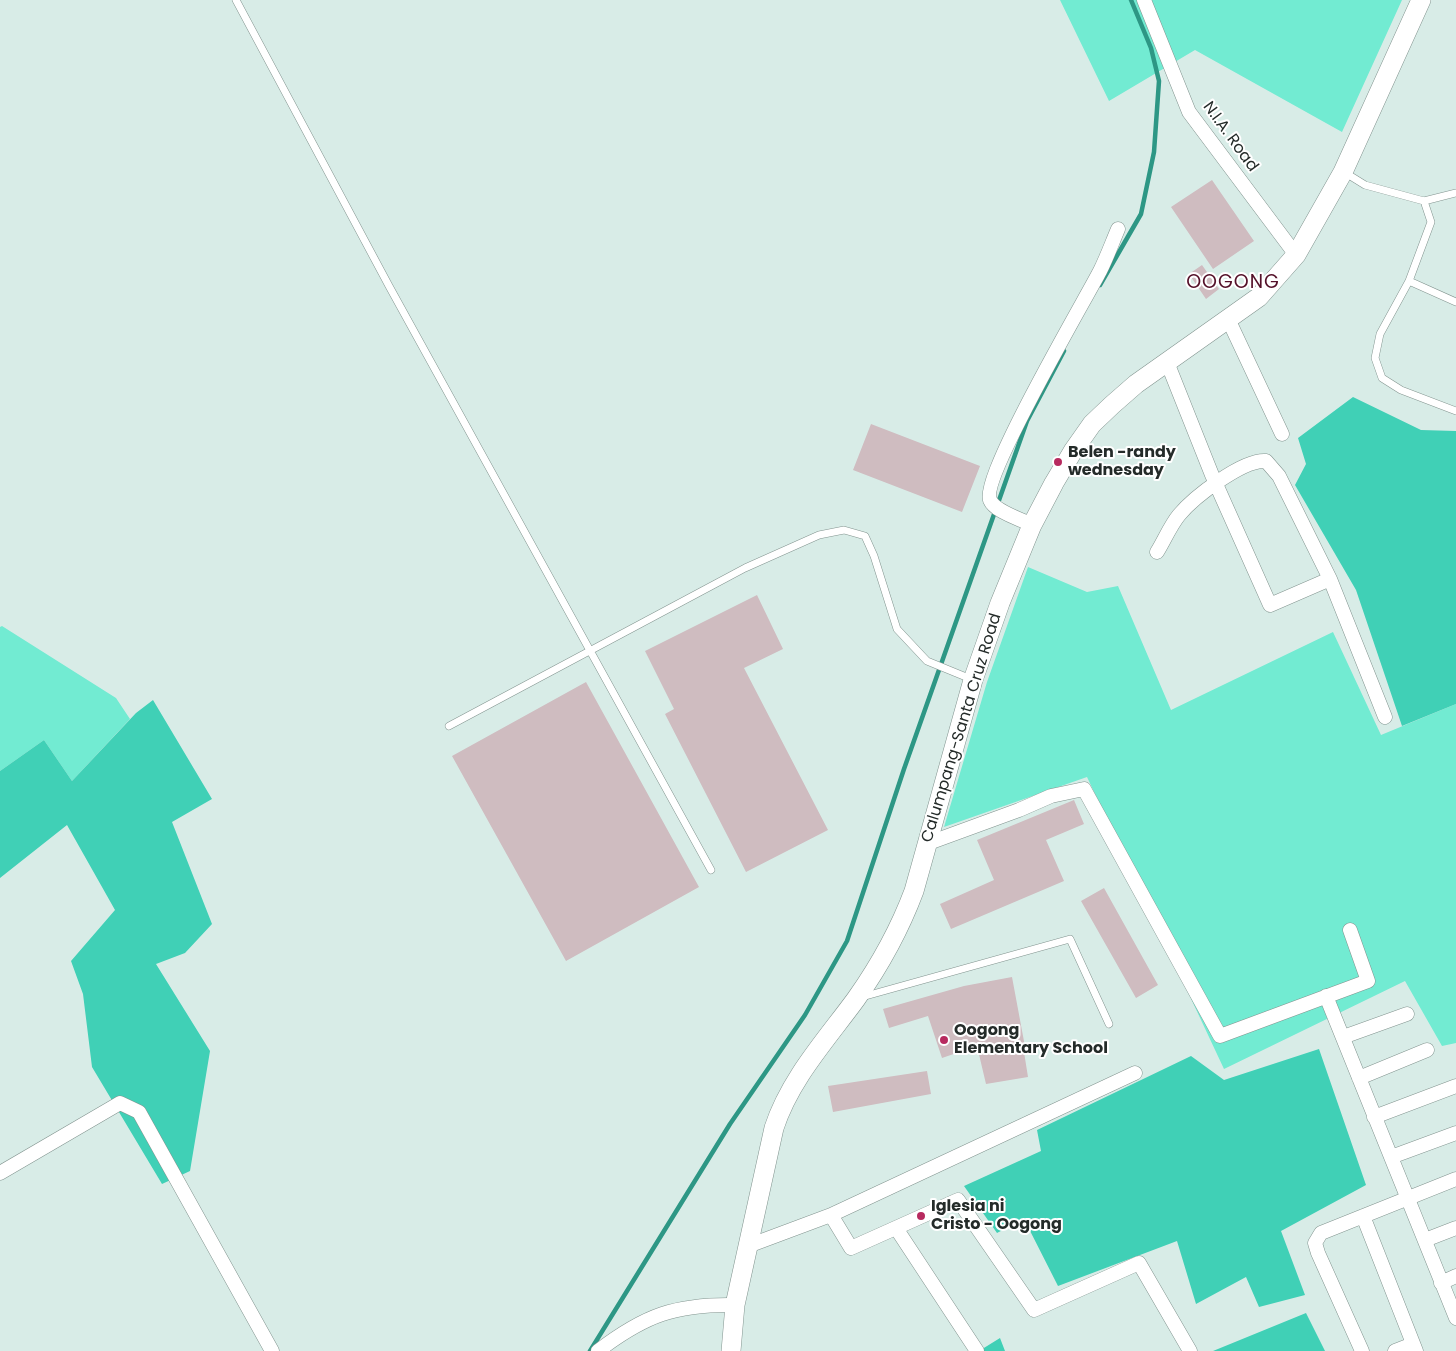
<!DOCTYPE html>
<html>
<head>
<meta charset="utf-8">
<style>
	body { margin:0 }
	canvas { display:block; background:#d8ece7 }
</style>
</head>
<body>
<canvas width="1456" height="1351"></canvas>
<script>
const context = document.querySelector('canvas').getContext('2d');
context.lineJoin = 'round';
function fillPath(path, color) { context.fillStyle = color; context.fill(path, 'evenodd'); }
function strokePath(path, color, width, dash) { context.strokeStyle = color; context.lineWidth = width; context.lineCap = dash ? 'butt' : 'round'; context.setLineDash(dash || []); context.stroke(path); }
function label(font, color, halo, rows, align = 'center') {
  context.font = font + ' Poppins,sans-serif'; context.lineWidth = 4; context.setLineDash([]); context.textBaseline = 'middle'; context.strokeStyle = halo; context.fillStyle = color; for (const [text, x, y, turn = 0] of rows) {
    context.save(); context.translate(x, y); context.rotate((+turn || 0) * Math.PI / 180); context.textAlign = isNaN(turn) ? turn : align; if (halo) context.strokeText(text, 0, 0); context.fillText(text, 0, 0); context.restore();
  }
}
fillPath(new Path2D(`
	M 1060,0 L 1402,0 L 1342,132 L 1195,50 L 1109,101 Z
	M 1028,567 L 1087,592 L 1118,586 L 1171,710 L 1333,632 L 1381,735 L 1456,704 L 1456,1043 L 1442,1046 L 1405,981 L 1224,1069 L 1087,777 L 944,827 L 987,682 Z
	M 2,626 L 116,698 L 130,719 L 72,781 L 44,740 L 0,771 L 0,627 Z`), '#72ebd2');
fillPath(new Path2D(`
	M 1353,397 L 1421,430 L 1456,431 L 1456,704 L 1402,726 L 1356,590 L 1295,485 L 1306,464 L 1298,438 Z
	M 153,700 L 212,799 L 172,822 L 212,924 L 185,953 L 156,964 L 210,1051 L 190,1171 L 162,1184 L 92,1067 L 83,994 L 71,961 L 115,910 L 67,825 L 0,878 L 0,771 L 44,740 L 72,781 L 136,713 Z
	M 1319,1049 L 1366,1185 L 1281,1231 L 1305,1295 L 1259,1307 L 1246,1277 L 1196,1304 L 1177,1241 L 1058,1286 L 1024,1219 L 997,1233 L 964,1186 L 1041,1151 L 1037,1130 L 1191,1056 L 1224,1080 Z
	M 1306,1313 L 1325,1351 L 1213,1351 Z
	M 1000,1338 L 1005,1351 L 979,1351 Z`), '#40d0b6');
strokePath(new Path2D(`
	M 1100,285 L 1141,214 L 1154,152 L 1159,81 L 1151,48 L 1131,0
	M 590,1351 L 730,1124 L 805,1015 L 847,941 L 904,769 L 1027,421 L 1064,351`), '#2d9785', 4.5);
fillPath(new Path2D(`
	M 1212,180 L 1254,241 L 1213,269 L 1171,207 Z
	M 1202,265 L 1219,289 L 1206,299 L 1189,274 Z
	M 871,424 L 980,466 L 962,512 L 853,470 Z
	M 757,595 L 783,649 L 744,668 L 828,830 L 746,872 L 665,714 L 674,709 L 645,651 Z
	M 586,682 L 699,887 L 566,961 L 452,756 Z
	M 1074,800 L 1084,824 L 1046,840 L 1064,881 L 951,929 L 940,904 L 994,880 L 977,840 Z
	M 1104,888 L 1158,985 L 1136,998 L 1081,901 Z
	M 1012,977 L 1026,1052 L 1024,1052 L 1028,1077 L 986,1084 L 977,1046 L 942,1058 L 928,1016 L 889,1028 L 883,1009 L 964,986 Z
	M 927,1071 L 931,1094 L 833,1112 L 828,1086 Z`), '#cfbcc0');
const service = new Path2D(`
	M 236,0 L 389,286 L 711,870
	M 1344,172 L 1365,185 L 1424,201 L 1456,193
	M 1424,201 L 1431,222 L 1409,281 L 1380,334 L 1375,358 L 1382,378 L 1401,390 L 1456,411
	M 1409,281 L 1456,302
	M 449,726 L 745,568 L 819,535 L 844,530 L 865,536 L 874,556 L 897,629 L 927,661 L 971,679
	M 862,997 L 1070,939 L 1109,1024`);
const minor = new Path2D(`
	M 1144,0 L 1189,112 L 1296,255
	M 1229,321 L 1282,434
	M 1167,362 L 1212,475 L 1270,605 L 1330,579
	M 1032,525 C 1021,519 995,512 990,500 C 981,477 1084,302 1100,271 C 1107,257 1112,243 1118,229
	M 1157,552 C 1164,541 1170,526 1179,515 C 1194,497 1243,459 1266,461 L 1279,476 L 1330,579 L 1385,717
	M 926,844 L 1019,810 L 1051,796 L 1084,789 L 1220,1036 L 1368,981 L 1350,930
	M 1326,996 L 1456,1318
	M 1343,1037 L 1407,1014
	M 1359,1078 L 1427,1050
	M 1374,1117 L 1456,1086
	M 1391,1157 L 1456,1133
	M 0,1173 L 120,1103 L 139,1112 L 272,1351
	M 831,1215 L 851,1248 L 958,1200 L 1034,1310 L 1139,1263 L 1190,1351
	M 1363,1216 L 1416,1351
	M 896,1228 L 977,1351
	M 1425,1240 L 1456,1228
	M 748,1246 L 831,1215 L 1135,1073
	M 1441,1283 L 1456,1276
	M 598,1351 C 645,1315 676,1304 735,1305
	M 1362,1351 L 1318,1253 L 1315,1243 L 1321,1233 L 1456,1179
	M 1395,1351 L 1413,1344`);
const secondary = new Path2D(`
	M 731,1351 L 735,1305 L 774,1128 C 790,1079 826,1040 856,999 C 880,965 899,931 914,891 L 973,680 L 1000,603 L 1032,525 L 1054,483 L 1073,451 L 1092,424 L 1112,405 L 1136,384 L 1259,297 L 1296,255 L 1343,172 L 1421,0`);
strokePath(service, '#82948f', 8);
strokePath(minor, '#82948f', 15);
strokePath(secondary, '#82948f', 20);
strokePath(service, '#fff', 7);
strokePath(minor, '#fff', 14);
strokePath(secondary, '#fff', 19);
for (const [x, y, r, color] of [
	[1058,462,5,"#b72a5f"],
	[944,1040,5,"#b72a5f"],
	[921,1216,5,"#b72a5f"]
]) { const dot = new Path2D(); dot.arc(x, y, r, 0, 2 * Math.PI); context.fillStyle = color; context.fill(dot); strokePath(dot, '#fff', 2); }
label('16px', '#242b29', '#fff', [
	["N.I.A. Road",1230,137,54],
	["Calumpang-Santa Cruz Road",962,728,-73]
]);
label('bold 16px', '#242b29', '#fff', [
	["Belen -randy",1068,453],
	["wednesday",1068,471],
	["Oogong",954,1031],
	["Elementary School",954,1049],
	["Iglesia ni",931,1207],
	["Cristo - Oogong",931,1225]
], 'left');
context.letterSpacing = '1px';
label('19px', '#541129', '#fff', [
	["OOGONG",1233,283]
]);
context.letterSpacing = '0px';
</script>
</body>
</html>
